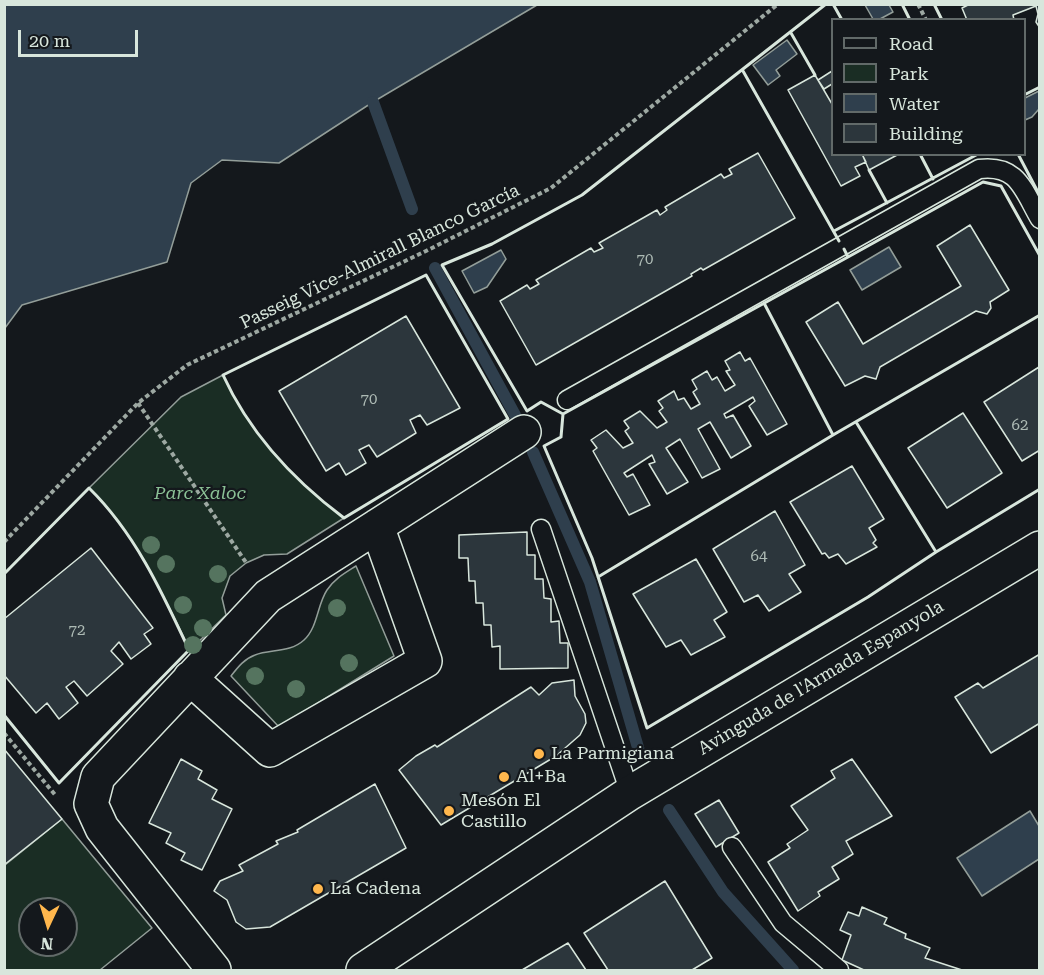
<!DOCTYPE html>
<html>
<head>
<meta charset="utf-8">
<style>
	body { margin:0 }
	#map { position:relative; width:1044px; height:975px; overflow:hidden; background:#14181c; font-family:"Roboto Serif",serif }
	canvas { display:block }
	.frame { position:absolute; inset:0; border:6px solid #d8e6dc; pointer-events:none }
	.legend { position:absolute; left:831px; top:18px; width:195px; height:138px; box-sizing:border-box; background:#14181c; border:2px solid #626a69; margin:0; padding:8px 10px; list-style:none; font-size:18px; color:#d8e6dc }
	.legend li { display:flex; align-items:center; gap:12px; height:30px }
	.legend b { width:30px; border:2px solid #626a69 }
	.north { position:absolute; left:18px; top:897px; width:60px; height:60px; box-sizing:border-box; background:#14181c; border:2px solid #626a69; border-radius:50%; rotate:184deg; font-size:16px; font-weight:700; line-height:24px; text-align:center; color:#d8e6dc }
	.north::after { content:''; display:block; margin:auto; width:21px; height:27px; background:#ffb74d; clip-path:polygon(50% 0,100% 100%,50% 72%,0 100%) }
	.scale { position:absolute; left:18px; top:30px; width:120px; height:27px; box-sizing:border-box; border:3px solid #d8e6dc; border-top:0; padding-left:8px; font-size:18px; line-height:21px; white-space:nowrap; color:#d8e6dc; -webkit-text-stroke:4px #14181c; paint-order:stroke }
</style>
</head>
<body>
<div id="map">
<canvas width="1044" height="975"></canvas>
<div class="frame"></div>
<ul class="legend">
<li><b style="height:8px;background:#14181c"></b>Road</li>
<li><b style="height:16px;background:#1a2d24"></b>Park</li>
<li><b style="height:16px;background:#2f3f4d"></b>Water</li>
<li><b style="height:16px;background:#2c363c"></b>Building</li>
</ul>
<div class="north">N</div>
<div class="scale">20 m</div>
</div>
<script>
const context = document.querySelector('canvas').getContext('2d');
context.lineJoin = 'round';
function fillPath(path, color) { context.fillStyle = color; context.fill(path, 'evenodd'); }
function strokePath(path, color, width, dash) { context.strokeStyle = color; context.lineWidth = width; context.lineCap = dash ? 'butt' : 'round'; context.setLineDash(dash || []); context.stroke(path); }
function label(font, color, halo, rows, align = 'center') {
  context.font = font + ' "Roboto Serif",serif'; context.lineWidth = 4.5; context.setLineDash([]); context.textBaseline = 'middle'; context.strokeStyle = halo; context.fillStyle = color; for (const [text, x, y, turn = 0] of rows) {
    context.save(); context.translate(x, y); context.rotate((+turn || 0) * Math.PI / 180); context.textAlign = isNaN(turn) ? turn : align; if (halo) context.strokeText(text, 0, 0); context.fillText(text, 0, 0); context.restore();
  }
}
const green = new Path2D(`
	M 223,375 C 250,434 292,479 344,518 L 287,554 L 264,555 L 246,563 L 230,576 L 222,598 L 226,615 L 190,650 C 162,592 135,534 89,488 L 181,397 Z
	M 356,566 L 394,656 L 279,727 L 231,676 C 238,667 244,659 255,655 C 270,649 290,653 304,640 C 318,627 317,605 327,590 C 334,579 345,573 356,566 Z
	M 62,819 L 152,928 L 100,970 L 5,970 L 5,865 ZM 30,909 L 66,909 L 66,945 L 30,945 Z`);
fillPath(green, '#1a2d24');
strokePath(green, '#939e99', 1.5);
const water = new Path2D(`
	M 5,4 L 537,4 L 537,5 L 373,102 L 279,163 L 222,160 L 191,183 L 167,262 L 22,305 L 5,328 Z
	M 865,5 L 889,5 L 893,12 L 880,19 L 873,19 Z
	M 787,40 L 797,54 L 776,70 L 780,76 L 768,85 L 753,65 Z
	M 1039,91 L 1039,109 L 1032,117 L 1025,120 L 1025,98 Z
	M 889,247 L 901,267 L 862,290 L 850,270 Z
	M 501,250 L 506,259 L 487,287 L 474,293 L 462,271 Z
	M 1030,811 L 1039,826 L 1039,859 L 982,896 L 957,858 Z`);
fillPath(water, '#2f3f4d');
strokePath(water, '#939e99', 1.5);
strokePath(new Path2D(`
	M 373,102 L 412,209
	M 435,268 L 515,415
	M 533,452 L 590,582 L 639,751
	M 669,810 L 723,892 L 793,970`), '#2f3f4d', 12);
const building = new Path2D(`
	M 970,4 L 1040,4 L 1040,28 L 1036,22 L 1038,14 L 1036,6 L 1013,15 L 1014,20 L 967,20 L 962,8 Z
	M 832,71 L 832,84 L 824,89 L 818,80 Z
	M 815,75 L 832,104 L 832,154 L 862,154 L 866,162 L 855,167 L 860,176 L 841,186 L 788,90 Z
	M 758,153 L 795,218 L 703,270 L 701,268 L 691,274 L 692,276 L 536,365 L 500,301 L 527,285 L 530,289 L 539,284 L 536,280 L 591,248 L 594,252 L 603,248 L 599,243 L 657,210 L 660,215 L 667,210 L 665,207 L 721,174 L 724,178 L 732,174 L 729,169 Z
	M 862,154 L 899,154 L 869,170 Z
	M 970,225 L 1009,290 L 990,302 L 991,308 L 987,314 L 976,311 L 880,367 L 876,379 L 865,376 L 845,386 L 806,322 L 838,302 L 863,344 L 961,286 L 937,246 Z
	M 406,316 L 460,408 L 427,425 L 420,415 L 410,420 L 416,433 L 377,457 L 369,445 L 359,450 L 366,463 L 346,475 L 339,463 L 326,471 L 279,391 Z
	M 740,352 L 745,361 L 750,358 L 787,424 L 767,435 L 749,406 L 755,401 L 753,397 L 724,414 L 726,418 L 733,415 L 751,446 L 731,458 L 710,422 L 698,429 L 720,469 L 702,478 L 680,439 L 666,448 L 688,482 L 667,494 L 649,464 L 655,462 L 652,455 L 624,473 L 627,477 L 633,474 L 650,505 L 629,515 L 593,451 L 597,448 L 591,440 L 606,430 L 623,448 L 633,443 L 625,431 L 629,428 L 624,421 L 640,411 L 657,428 L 667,422 L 659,411 L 663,408 L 658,401 L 674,391 L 678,400 L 684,398 L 691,409 L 700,404 L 693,392 L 697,389 L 692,380 L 707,371 L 712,380 L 717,377 L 725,391 L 735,385 L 726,371 L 730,370 L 725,361 Z
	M 1039,367 L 1040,450 L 1022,461 L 984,402 Z
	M 963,413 L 1002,473 L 947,508 L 908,448 Z
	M 852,466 L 884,519 L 869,528 L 876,540 L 873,543 L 877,547 L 846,564 L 838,554 L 829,558 L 825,553 L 822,554 L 790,502 Z
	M 775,511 L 805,565 L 789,574 L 801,592 L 769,611 L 758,595 L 744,602 L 713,549 Z
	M 527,532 L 527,555 L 535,555 L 535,579 L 543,579 L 544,598 L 551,599 L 551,622 L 559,621 L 560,643 L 568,643 L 568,668 L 500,669 L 500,646 L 492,647 L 491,625 L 484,625 L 483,603 L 476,603 L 475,581 L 469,581 L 468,558 L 459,558 L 459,535 Z
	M 91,548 L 153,628 L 144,634 L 151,644 L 131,659 L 119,642 L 111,651 L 123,664 L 87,696 L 74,681 L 66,687 L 78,703 L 59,719 L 47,703 L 36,713 L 4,675 L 4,619 Z
	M 696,559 L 727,612 L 714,620 L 725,637 L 691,655 L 681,640 L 666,647 L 633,594 Z
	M 1040,654 L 1040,723 L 991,753 L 955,697 L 978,683 L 983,688 Z
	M 574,680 L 575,696 L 585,714 L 586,723 L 580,735 L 556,756 L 441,825 L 399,770 L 416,756 L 435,745 L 437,747 L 531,687 L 539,695 L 552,683 Z
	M 4,749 L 62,819 L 4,865 Z
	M 181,759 L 202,771 L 198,779 L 217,790 L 212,799 L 232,809 L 202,870 L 181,860 L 185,853 L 166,843 L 171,833 L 149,823 Z
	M 852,759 L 892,816 L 846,841 L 853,854 L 832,867 L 839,879 L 818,892 L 820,896 L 798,911 L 768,862 L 790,848 L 787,844 L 808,830 L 791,806 L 835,778 L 831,771 Z
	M 375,784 L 406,848 L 270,927 L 246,929 L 236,922 L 227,900 L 214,891 L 220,881 L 243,871 L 239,865 L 278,844 L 276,841 L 298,832 L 297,830 Z
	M 719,800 L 739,833 L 716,847 L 695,814 Z
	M 665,881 L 712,958 L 692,970 L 608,970 L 584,933 Z
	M 862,907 L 887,918 L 884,924 L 906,934 L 905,938 L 930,948 L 925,958 L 962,970 L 864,970 L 842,960 L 851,935 L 840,930 L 848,912 L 859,916 Z
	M 568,943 L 586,970 L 522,970 Z`);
fillPath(building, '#2c363c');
strokePath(building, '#d8e6dc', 1.5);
const service = new Path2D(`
	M 567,400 L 979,169 C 1018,164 1023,190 1040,219
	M 541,529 L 630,793
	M 732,847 L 783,923 L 839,970`);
const minor = new Path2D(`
	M 190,678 L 270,750 L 425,661 L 377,526
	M 214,970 L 102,828 L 91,804 L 98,777 L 268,596 L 524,432`);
const tertiary = new Path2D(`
	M 363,970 L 630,793 L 1040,548`);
strokePath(service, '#d8e6dc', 21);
strokePath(minor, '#d8e6dc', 36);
strokePath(tertiary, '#d8e6dc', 36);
strokePath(new Path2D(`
	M 918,4 L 926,20
	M 138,403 L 247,564
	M 4,542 L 138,403 L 187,365 L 426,251 L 551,188 L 778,4
	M 4,733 L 56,796`), '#9da8a2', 4, [4.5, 3]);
strokePath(service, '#14181c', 18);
strokePath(minor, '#14181c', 33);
strokePath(tertiary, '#14181c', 33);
strokePath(new Path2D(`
	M 833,4 L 842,20
	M 902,4 L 910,20
	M 934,4 L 942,20
	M 791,33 L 815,75
	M 743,71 L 839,241
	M 1024,95 L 1040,87
	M 920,154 L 933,179
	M 1018,154 L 1040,196
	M 869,170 L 887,203
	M 834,231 L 978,154
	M 844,249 L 848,257 L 563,414 L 561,437 L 544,446 L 592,558 L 647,728 L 868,597 L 936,552
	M 848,257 L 983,182 L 1001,186 L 1040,256
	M 426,275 L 508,419 L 344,518 C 292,479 250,434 223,375 Z
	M 764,303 L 833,435
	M 563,414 L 541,402 L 527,411 L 442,265 L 492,244 L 582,195 L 826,4
	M 856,422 L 936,552 L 1040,489
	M 4,574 L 89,488 C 135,533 162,592 189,650 L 59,783 L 4,715
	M 598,577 L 833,435 L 1040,315`), '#d8e6dc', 3);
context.fillStyle = '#55745f';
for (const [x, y] of [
	[151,545],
	[166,564],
	[218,574],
	[183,605],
	[337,608],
	[203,628],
	[193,645],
	[349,663],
	[255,676],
	[296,689]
]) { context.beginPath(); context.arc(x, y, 9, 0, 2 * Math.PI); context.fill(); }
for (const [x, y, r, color] of [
	[539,754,6,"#ffb74d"],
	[504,777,6,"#ffb74d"],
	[449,811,6,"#ffb74d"],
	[318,889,6,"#ffb74d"]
]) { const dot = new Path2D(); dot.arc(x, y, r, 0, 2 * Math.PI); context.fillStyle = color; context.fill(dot); strokePath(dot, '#14181c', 2); }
label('15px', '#adbab4', null, [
	["70",645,260],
	["70",369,400],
	["62",1020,426],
	["64",759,557],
	["72",77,631]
]);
label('18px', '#d8e6dc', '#14181c', [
	["Passeig Vice-Almirall Blanco García",380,257,-26],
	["Avinguda de l'Armada Espanyola",821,678,-31]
]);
label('italic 18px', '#8ac095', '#14181c', [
	["Parc Xaloc",200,494]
]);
label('18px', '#d8e6dc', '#14181c', [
	["La Parmigiana",551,754],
	["Al+Ba",516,777],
	["Mesón El",461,801],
	["Castillo",461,822],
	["La Cadena",330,889]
], 'left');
</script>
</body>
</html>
